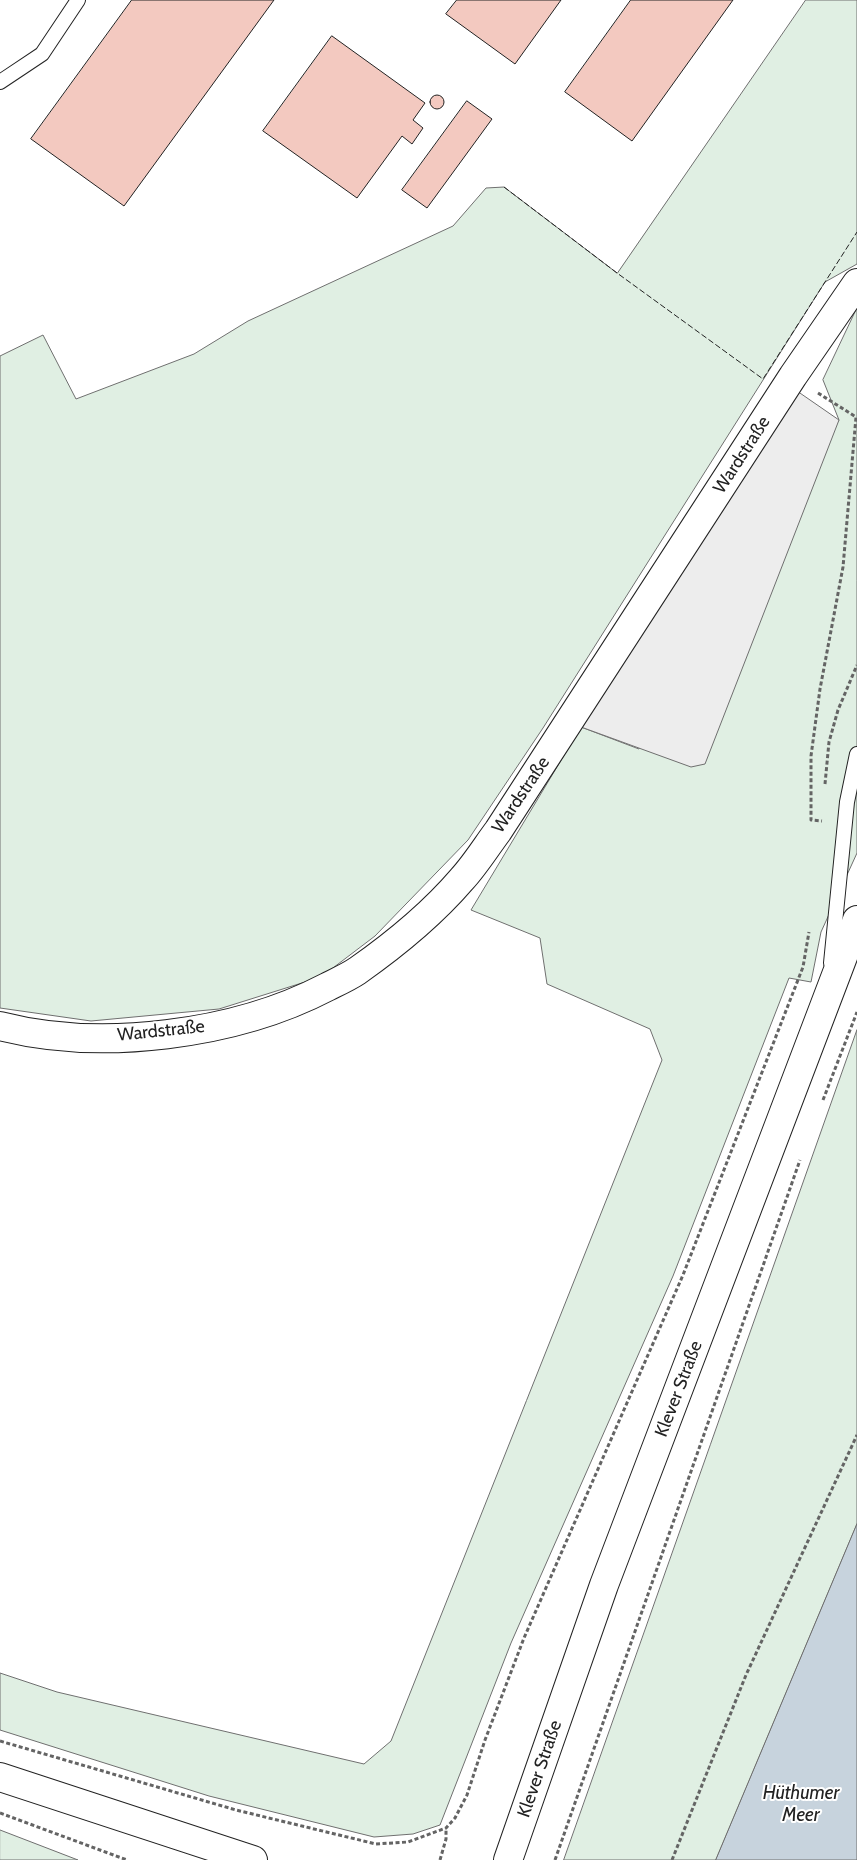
<!DOCTYPE html>
<html>
<head>
<meta charset="utf-8">
<style>
	body { margin:0 }
	canvas { display:block; background:#fff }
</style>
</head>
<body>
<canvas width="857" height="1860"></canvas>
<script>
const context = document.querySelector('canvas').getContext('2d');
context.lineJoin = 'round';
function fillPath(path, color) { context.fillStyle = color; context.fill(path, 'evenodd'); }
function strokePath(path, color, width, dash) { context.strokeStyle = color; context.lineWidth = width; context.lineCap = dash ? 'butt' : 'round'; context.setLineDash(dash || []); context.stroke(path); }
function label(font, color, halo, rows, align = 'center') {
  context.font = font + ' Cabin,sans-serif'; context.lineWidth = 4; context.setLineDash([]); context.textBaseline = 'middle'; context.strokeStyle = halo; context.fillStyle = color; for (const [text, x, y, turn = 0] of rows) {
    context.save(); context.translate(x, y); context.rotate((+turn || 0) * Math.PI / 180); context.textAlign = isNaN(turn) ? turn : align; if (halo) context.strokeText(text, 0, 0); context.fillText(text, 0, 0); context.restore();
  }
}
const green = new Path2D(`
	M 806,0 L 857,0 L 857,264 L 825,282 L 543,728 L 468,840 L 375,936 L 321,977 L 219,1009 L 91,1021 L 0,1008 L 0,356 L 43,335 L 76,399 L 194,354 L 248,321 L 453,226 L 486,188 L 504,187 L 617,273 Z
	M 857,308 L 857,853 L 821,932 L 811,982 L 789,978 L 673,1276 L 511,1643 L 440,1825 L 413,1834 L 374,1837 L 209,1796 L 0,1730 L 0,1673 L 57,1692 L 364,1764 L 391,1741 L 662,1060 L 650,1029 L 547,984 L 540,938 L 471,910 L 581,727 L 639,749 L 839,420 L 823,380 Z
	M 857,1030 L 857,1524 L 716,1860 L 564,1860 Z
	M 0,1830 L 78,1860 L 0,1860 Z`);
fillPath(green, '#e0efe3');
strokePath(green, '#6f6f6f', 1);
const parking = new Path2D(`
	M 797,391 L 839,420 L 705,764 L 691,767 L 581,727 Z`);
fillPath(parking, '#ededed');
strokePath(parking, '#6f6f6f', 1);
const water = new Path2D(`
	M 857,1524 L 857,1860 L 716,1860 Z`);
fillPath(water, '#c7d3dd');
strokePath(water, '#6f6f6f', 1);
const building = new Path2D(`
	M 132,0 L 274,0 L 124,206 L 31,139 Z
	M 457,0 L 561,0 L 515,64 L 446,14 Z
	M 631,0 L 733,0 L 632,141 L 565,92 Z
	M 332,36 L 425,103 L 413,120 L 423,128 L 412,144 L 402,136 L 357,198 L 263,131 Z
	M430 102a7 7 0 1 1 14 0a7 7 0 1 1-14 0Z
	M 467,101 L 492,119 L 427,208 L 402,190 Z`);
fillPath(building, '#f3c9c0');
strokePath(building, '#222', 1);
const service = new Path2D(`
	M 0,82 L 42,54 L 78,0
	M 831,963 L 847,802 L 857,754`);
const minor = new Path2D(`
	M 0,1026 C 101,1052 235,1035 327,987 C 337,982 348,977 357,971 C 394,945 432,914 462,879 C 475,865 486,847 498,831 L 793,376 L 857,283`);
const primary = new Path2D(`
	M 0,1777 L 253,1860
	M 508,1860 L 604,1585 L 857,920`);
strokePath(service, '#222', 16);
strokePath(minor, '#222', 30);
strokePath(primary, '#222', 30);
strokePath(new Path2D(`
	M 818,393 L 856,417 L 843,567 L 820,689 L 811,756 L 811,820 L 822,821
	M 825,784 L 829,742 L 838,710 L 857,665
	M 823,1100 L 857,1012
	M 0,1741 L 236,1810 L 376,1844 L 408,1842 L 446,1828 L 455,1818 L 467,1795 L 485,1740 L 524,1638 L 683,1275 L 803,967 L 809,932
	M 0,1813 L 127,1860
	M 440,1860 L 446,1839 L 446,1828
	M 555,1860 L 800,1160
	M 672,1860 L 746,1675 L 857,1435`), '#646464', 3, [4, 2.5]);
strokePath(service, '#fff', 14);
strokePath(minor, '#fff', 28);
strokePath(primary, '#fff', 28);
strokePath(new Path2D(`
	M 504,187 L 617,273 L 763,379 L 857,232`), '#222', 1, [6, 2.5]);
label('18px', '#222', '#fff', [
	["Wardstraße",742,455,-57],
	["Wardstraße",521,795,-56],
	["Wardstraße",161,1031,-6],
	["Klever Straße",679,1389,-69],
	["Klever Straße",540,1769,-71]
]);
label('italic 19px', '#222', '#fff', [
	["Hüthumer",801,1793],
	["Meer",801,1815]
]);
</script>
</body>
</html>
